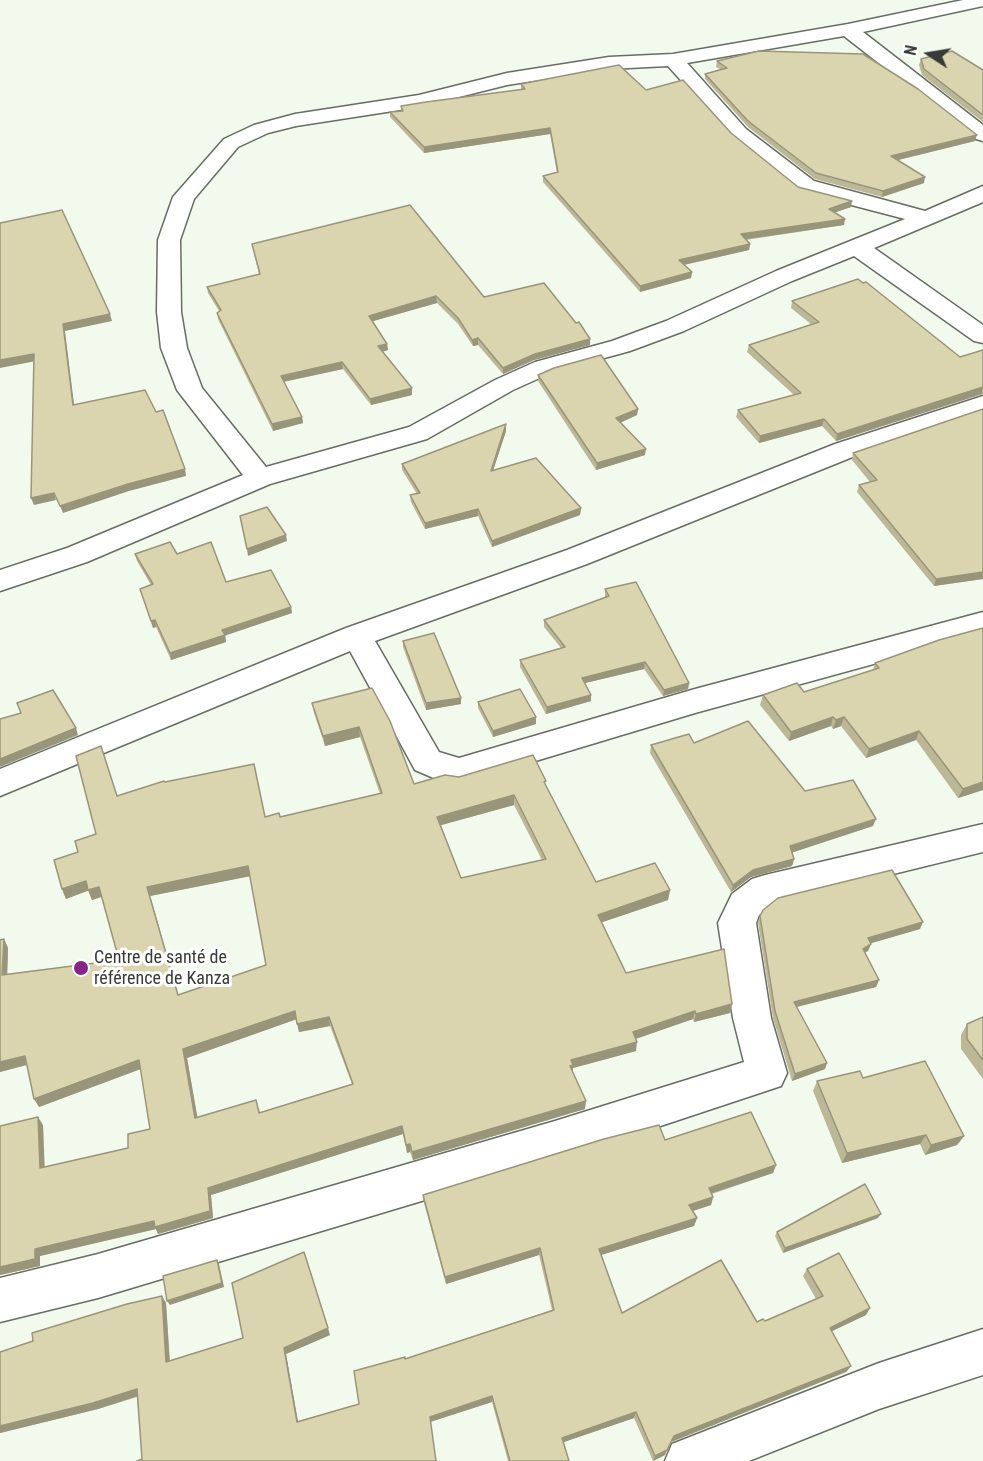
<!DOCTYPE html>
<html>
<head>
<meta charset="utf-8">
<style>
	body { margin:0 }
	#map { position:relative; width:983px; height:1461px; overflow:hidden; background:#f2faee; font-family:"Roboto Condensed",sans-serif }
	canvas { display:block }
	.north { position:absolute; left:899px; top:24px; width:60px; height:60px; -webkit-text-stroke:4px #fff; paint-order:stroke; rotate:282deg; font-size:16px; font-weight:700; line-height:24px; text-align:center; color:#373a35 }
	.north::after { content:''; display:block; margin:auto; width:21px; height:27px; background:#373a35; clip-path:polygon(50% 0,100% 100%,50% 72%,0 100%) }
</style>
</head>
<body>
<div id="map">
<canvas width="983" height="1461"></canvas>
<div class="north">N</div>
</div>
<script>
const context = document.querySelector('canvas').getContext('2d');
context.lineJoin = 'round';
function strokePath(path, color, width, dash) { context.strokeStyle = color; context.lineWidth = width; context.lineCap = dash ? 'butt' : 'round'; context.setLineDash(dash || []); context.stroke(path); }
function fillPath(path, color) { context.fillStyle = color; context.fill(path, 'evenodd'); }
function label(font, color, halo, rows, align = 'center') {
  context.font = font + ' "Roboto Condensed",sans-serif'; context.lineWidth = 6; context.setLineDash([]); context.textBaseline = 'middle'; context.strokeStyle = halo; context.fillStyle = color; for (const [text, x, y, turn = 0] of rows) {
    context.save(); context.translate(x, y); context.rotate((+turn || 0) * Math.PI / 180); context.textAlign = isNaN(turn) ? turn : align; if (halo) context.strokeText(text, 0, 0); context.fillText(text, 0, 0); context.restore();
  }
}
const street = new Path2D(`
	M 963,0 L 983,0 L 983,6 L 863,32 L 983,125 L 983,141 L 976,139 L 844,36 L 687,63 L 746,129 L 814,181 L 925,211 L 983,186 L 983,202 L 874,248 L 983,325 L 983,343 L 974,341 L 854,256 L 792,281 L 684,331 L 630,351 L 553,372 L 513,390 L 427,439 L 270,484 L 87,562 L 0,591 L 0,570 L 67,548 L 243,475 L 177,390 L 161,348 L 157,312 L 158,240 L 173,197 L 224,139 L 254,125 L 295,114 L 419,95 L 507,73 L 609,57 L 673,54 L 848,24 ZM 668,66 L 732,137 L 798,191 L 905,219 L 776,271 L 666,321 L 612,341 L 535,362 L 495,380 L 409,427 L 266,467 L 202,388 L 187,348 L 181,312 L 180,240 L 194,199 L 238,147 L 268,133 L 296,126 L 419,107 L 507,85 L 609,69 Z
	M 983,396 L 983,413 L 855,456 L 587,564 L 375,641 L 439,752 L 459,758 L 695,689 L 983,612 L 983,634 L 695,713 L 459,784 L 443,782 L 415,770 L 350,651 L 0,796 L 0,769 L 346,628 L 567,550 L 835,444 Z
	M 983,824 L 983,852 L 775,903 L 759,915 L 756,923 L 771,1018 L 787,1073 L 781,1086 L 555,1161 L 98,1298 L 0,1322 L 0,1278 L 98,1254 L 555,1121 L 744,1062 L 733,1018 L 718,923 L 732,894 L 752,879 L 765,875 Z
	M 983,1329 L 983,1375 L 879,1409 L 749,1461 L 665,1461 L 672,1444 L 879,1363 Z`);
strokePath(street, '#676d63', 3);
fillPath(street, '#fff');
fillPath(new Path2D(`
	M 921,59 L 983,70 L 983,122 L 922,75 L 919,65 Z
	M 717,61 L 975,141 L 898,160 L 924,183 L 882,197 L 815,179 L 748,127 L 705,79 L 705,74 L 720,69 L 716,67 Z
	M 521,84 L 646,90 L 731,133 L 798,187 L 851,207 L 835,212 L 844,225 L 746,240 L 750,244 L 749,250 L 684,265 L 692,272 L 691,278 L 640,292 L 543,182 L 543,176 L 557,173 L 550,134 L 424,153 L 390,117 L 390,112 L 401,111 L 401,106 L 521,90 Z
	M 252,244 L 484,297 L 576,323 L 590,339 L 590,345 L 534,360 L 503,374 L 478,345 L 473,346 L 458,324 L 437,303 L 373,321 L 387,344 L 388,350 L 382,352 L 412,388 L 412,395 L 371,405 L 343,369 L 284,382 L 302,417 L 303,423 L 273,431 L 218,319 L 217,313 L 219,311 L 208,293 L 207,287 L 259,274 Z
	M 792,301 L 960,357 L 983,350 L 983,394 L 836,441 L 822,426 L 759,443 L 736,417 L 738,410 L 794,395 L 747,352 L 749,345 L 812,325 L 791,308 Z
	M 538,375 L 638,409 L 637,415 L 620,423 L 645,455 L 596,470 L 538,381 Z
	M 983,409 L 983,579 L 934,586 L 857,492 L 859,485 L 870,482 L 852,460 L 853,453 Z
	M 506,431 L 493,470 L 581,508 L 580,515 L 492,547 L 478,516 L 425,529 L 411,502 L 410,495 L 417,494 L 402,470 L 402,464 Z
	M 135,554 L 177,554 L 226,582 L 291,607 L 292,613 L 225,635 L 226,642 L 171,660 L 156,627 L 153,628 L 140,589 L 151,585 L 137,561 Z
	M 605,589 L 689,683 L 688,689 L 663,696 L 644,669 L 585,683 L 591,695 L 591,701 L 546,714 L 520,667 L 520,660 L 561,648 L 544,627 L 544,620 L 605,597 Z
	M 983,628 L 983,790 L 958,798 L 916,740 L 866,758 L 841,726 L 833,729 L 831,726 L 789,741 L 760,705 L 763,695 L 804,692 L 873,670 L 875,663 Z
	M 403,641 L 461,704 L 426,710 L 403,647 Z
	M 372,688 L 414,784 L 546,786 L 596,882 L 670,890 L 668,900 L 602,922 L 626,973 L 732,1004 L 730,1013 L 694,1022 L 693,1019 L 636,1039 L 636,1051 L 573,1068 L 572,1072 L 585,1109 L 413,1160 L 410,1152 L 407,1153 L 403,1134 L 211,1195 L 213,1218 L 158,1234 L 156,1229 L 40,1256 L 40,1266 L 0,1275 L 0,1126 L 43,1125 L 44,1167 L 128,1148 L 150,1129 L 141,1069 L 39,1107 L 27,1065 L 0,1072 L 4,939 L 8,948 L 7,974 L 119,960 L 102,897 L 92,900 L 88,890 L 66,899 L 62,889 L 78,852 L 96,834 L 118,796 L 165,782 L 265,817 L 280,817 L 380,794 L 360,737 L 325,746 L 314,713 L 312,703 ZM 514,805 L 542,860 L 461,878 L 441,825 ZM 250,876 L 266,965 L 178,995 L 150,896 ZM 297,1019 L 299,1032 L 330,1026 L 352,1084 L 260,1113 L 259,1108 L 197,1117 L 187,1058 Z
	M 478,702 L 536,717 L 536,724 L 493,737 L 478,708 Z
	M 694,743 L 805,791 L 873,826 L 792,852 L 794,859 L 792,866 L 751,877 L 731,892 L 650,753 L 651,745 Z
	M 763,910 L 920,929 L 871,943 L 868,951 L 865,952 L 879,980 L 876,987 L 797,1007 L 825,1069 L 792,1081 L 773,1018 L 758,923 Z
	M 983,1017 L 983,1079 L 961,1049 L 961,1035 L 967,1024 Z
	M 863,1078 L 964,1136 L 957,1145 L 925,1155 L 920,1144 L 842,1163 L 813,1091 L 817,1081 Z
	M 665,1140 L 776,1165 L 773,1173 L 712,1194 L 713,1197 L 711,1205 L 692,1211 L 697,1218 L 694,1226 L 601,1255 L 622,1313 L 757,1322 L 765,1321 L 816,1299 L 803,1276 L 807,1269 L 866,1315 L 832,1331 L 851,1366 L 846,1372 L 671,1442 L 665,1455 L 653,1461 L 634,1418 L 564,1442 L 569,1461 L 508,1461 L 492,1402 L 430,1422 L 142,1459 L 137,1397 L 98,1409 L 0,1433 L 0,1352 L 162,1296 L 166,1303 L 170,1361 L 330,1335 L 286,1354 L 298,1421 L 359,1404 L 405,1359 L 552,1310 L 539,1255 L 446,1284 L 424,1203 L 423,1195 Z
	M 878,1218 L 783,1253 L 775,1236 L 777,1232 Z`), '#bcb796');
fillPath(new Path2D(`
	M 550,128 L 550,134 L 424,153 L 424,147 Z
	M 977,135 L 975,141 L 890,162 L 891,156 Z
	M 925,177 L 924,183 L 882,197 L 883,191 Z
	M 852,201 L 851,207 L 828,215 L 829,209 Z
	M 845,219 L 844,225 L 740,240 L 741,234 Z
	M 750,244 L 749,250 L 679,266 L 679,260 Z
	M 692,272 L 691,278 L 640,292 L 640,286 Z
	M 436,296 L 437,303 L 370,322 L 369,316 Z
	M 110,314 L 112,321 L 65,331 L 75,412 L 73,405 L 63,324 Z
	M 478,338 L 478,345 L 473,346 L 472,340 Z
	M 590,339 L 590,345 L 534,360 L 503,374 L 503,368 L 535,354 Z
	M 387,344 L 388,350 L 379,353 L 378,346 Z
	M 34,354 L 36,361 L 0,368 L 0,360 Z
	M 342,362 L 343,369 L 282,382 L 281,376 Z
	M 983,387 L 982,394 L 836,441 L 837,434 Z
	M 412,388 L 412,395 L 371,405 L 370,399 Z
	M 638,409 L 637,415 L 615,425 L 616,418 Z
	M 302,417 L 303,423 L 273,431 L 272,424 Z
	M 824,419 L 822,426 L 759,443 L 760,436 Z
	M 506,424 L 506,431 L 491,477 L 491,471 Z
	M 646,449 L 645,455 L 596,470 L 597,463 Z
	M 185,469 L 186,476 L 129,491 L 63,513 L 60,506 L 128,484 Z
	M 54,493 L 56,500 L 34,505 L 31,498 Z
	M 581,508 L 580,515 L 492,547 L 492,541 Z
	M 478,509 L 478,516 L 425,529 L 425,523 Z
	M 286,535 L 287,541 L 248,556 L 247,549 Z
	M 983,572 L 983,579 L 934,586 L 936,579 Z
	M 291,607 L 292,613 L 224,636 L 222,630 Z
	M 155,620 L 156,627 L 153,628 L 151,621 Z
	M 225,635 L 226,642 L 171,660 L 170,653 Z
	M 645,662 L 644,669 L 581,684 L 582,678 Z
	M 689,683 L 688,689 L 663,696 L 664,690 Z
	M 591,695 L 591,701 L 546,714 L 547,707 Z
	M 461,698 L 461,704 L 426,710 L 426,703 Z
	M 536,717 L 536,724 L 493,737 L 493,731 Z
	M 833,717 L 831,726 L 789,741 L 791,732 Z
	M 844,717 L 841,726 L 833,729 L 836,720 Z
	M 359,727 L 360,737 L 325,746 L 323,736 Z
	M 76,728 L 78,735 L 0,767 L 0,759 Z
	M 919,731 L 916,740 L 866,758 L 869,749 Z
	M 983,782 L 983,790 L 958,798 L 963,789 Z
	M 514,795 L 514,805 L 438,826 L 437,817 Z
	M 876,819 L 873,826 L 788,854 L 790,846 Z
	M 794,859 L 792,866 L 751,877 L 731,892 L 733,885 L 753,870 Z
	M 248,866 L 251,876 L 150,896 L 181,1004 L 147,887 Z
	M 86,881 L 90,890 L 66,899 L 62,889 Z
	M 99,887 L 103,896 L 92,900 L 88,890 Z
	M 670,890 L 668,900 L 597,924 L 598,915 Z
	M 923,922 L 920,929 L 865,945 L 868,938 Z
	M 4,939 L 8,948 L 7,983 L 2,975 Z
	M 871,944 L 868,951 L 860,955 L 863,949 Z
	M 879,980 L 876,987 L 792,1008 L 794,1002 Z
	M 732,1004 L 730,1013 L 694,1022 L 696,1014 Z
	M 295,1011 L 297,1019 L 187,1058 L 199,1126 L 195,1118 L 183,1049 Z
	M 695,1011 L 693,1019 L 632,1040 L 633,1032 Z
	M 329,1017 L 330,1026 L 299,1032 L 297,1024 Z
	M 637,1042 L 636,1051 L 573,1068 L 572,1074 L 569,1075 L 571,1060 Z
	M 25,1056 L 30,1064 L 0,1072 L 0,1062 Z
	M 139,1060 L 143,1068 L 39,1107 L 34,1099 Z
	M 827,1063 L 825,1069 L 792,1081 L 795,1074 Z
	M 586,1101 L 585,1109 L 413,1160 L 412,1152 Z
	M 38,1117 L 43,1125 L 45,1175 L 40,1168 Z
	M 402,1126 L 403,1134 L 211,1195 L 213,1218 L 158,1234 L 156,1229 L 40,1256 L 40,1266 L 0,1275 L 0,1267 L 35,1249 L 208,1188 Z
	M 926,1135 L 920,1144 L 842,1163 L 847,1153 Z
	M 964,1136 L 957,1145 L 925,1155 L 931,1145 Z
	M 410,1144 L 410,1152 L 407,1153 L 406,1145 Z
	M 776,1165 L 773,1173 L 706,1195 L 709,1188 Z
	M 713,1197 L 711,1205 L 687,1213 L 689,1205 Z
	M 881,1214 L 878,1218 L 783,1253 L 785,1248 Z
	M 697,1218 L 694,1226 L 598,1256 L 599,1249 Z
	M 540,1248 L 539,1255 L 446,1284 L 445,1277 Z
	M 217,1260 L 219,1264 L 224,1287 L 170,1305 L 167,1301 Z
	M 162,1296 L 166,1303 L 170,1368 L 166,1362 Z
	M 870,1308 L 866,1315 L 826,1334 L 830,1328 Z
	M 328,1328 L 330,1335 L 286,1354 L 299,1428 L 297,1422 L 284,1348 Z
	M 851,1366 L 846,1372 L 671,1442 L 674,1436 Z
	M 137,1389 L 141,1395 L 98,1409 L 0,1433 L 0,1426 Z
	M 492,1396 L 492,1402 L 430,1422 L 430,1417 Z
	M 636,1412 L 634,1418 L 561,1443 L 562,1438 Z
	M 667,1450 L 665,1455 L 653,1461 L 655,1456 Z`), '#99957a');
const building = new Path2D(`
	M 759,51 L 863,54 L 918,89 L 977,135 L 891,156 L 925,177 L 883,191 L 816,173 L 748,121 L 705,74 L 727,68 L 717,61 Z
	M 952,51 L 983,70 L 983,115 L 924,69 L 921,59 Z
	M 619,65 L 646,90 L 683,80 L 731,133 L 798,187 L 852,201 L 829,209 L 845,219 L 741,234 L 750,244 L 679,260 L 692,272 L 640,286 L 543,176 L 558,172 L 550,128 L 424,147 L 390,112 L 403,111 L 401,106 L 426,102 L 525,89 L 521,84 Z
	M 410,205 L 484,297 L 544,283 L 576,323 L 579,322 L 590,339 L 535,354 L 503,368 L 478,338 L 472,340 L 458,318 L 436,296 L 369,316 L 387,344 L 378,346 L 412,388 L 370,399 L 342,362 L 281,376 L 302,417 L 272,424 L 217,313 L 221,310 L 207,287 L 260,274 L 252,244 Z
	M 62,210 L 110,314 L 63,324 L 73,405 L 145,390 L 156,412 L 163,410 L 185,469 L 128,484 L 60,506 L 54,493 L 31,498 L 34,354 L 0,360 L 0,223 Z
	M 858,279 L 863,283 L 866,282 L 960,357 L 983,350 L 983,387 L 837,434 L 824,419 L 760,436 L 738,410 L 801,393 L 749,345 L 819,322 L 792,301 Z
	M 601,355 L 638,409 L 616,418 L 646,449 L 597,463 L 538,375 L 554,368 Z
	M 983,409 L 983,572 L 936,579 L 859,485 L 877,480 L 853,453 Z
	M 506,424 L 491,471 L 536,458 L 581,508 L 492,541 L 478,509 L 425,523 L 410,495 L 420,493 L 402,464 Z
	M 267,507 L 286,535 L 247,549 L 240,516 Z
	M 170,542 L 177,554 L 211,542 L 226,582 L 271,570 L 291,607 L 222,630 L 225,635 L 170,653 L 155,620 L 151,621 L 140,589 L 153,584 L 135,554 Z
	M 636,582 L 689,683 L 664,690 L 645,662 L 582,678 L 591,695 L 547,707 L 520,660 L 565,647 L 544,620 L 609,596 L 605,589 Z
	M 983,628 L 983,782 L 963,789 L 919,731 L 869,749 L 844,717 L 836,720 L 833,717 L 791,732 L 763,695 L 797,683 L 804,692 L 879,668 L 875,663 L 939,640 Z
	M 434,633 L 461,698 L 426,703 L 403,641 Z
	M 372,688 L 390,721 L 414,784 L 445,775 L 459,777 L 533,755 L 546,781 L 544,782 L 596,882 L 655,863 L 670,890 L 598,915 L 626,973 L 724,949 L 732,1004 L 696,1014 L 695,1011 L 633,1032 L 637,1042 L 571,1060 L 573,1065 L 570,1066 L 586,1101 L 412,1152 L 410,1144 L 406,1145 L 402,1126 L 208,1188 L 210,1211 L 155,1227 L 154,1221 L 35,1249 L 35,1259 L 0,1267 L 0,1126 L 38,1117 L 40,1168 L 128,1148 L 128,1134 L 150,1129 L 139,1060 L 34,1099 L 25,1056 L 0,1062 L 0,940 L 4,939 L 2,975 L 119,960 L 99,887 L 88,890 L 86,881 L 62,889 L 54,860 L 78,852 L 75,841 L 96,834 L 76,756 L 101,746 L 117,796 L 164,781 L 165,782 L 254,764 L 265,817 L 279,813 L 280,817 L 382,793 L 359,727 L 323,736 L 312,703 ZM 514,795 L 546,859 L 461,878 L 437,817 ZM 248,866 L 266,965 L 178,995 L 147,887 ZM 295,1011 L 297,1024 L 329,1017 L 353,1084 L 259,1113 L 256,1100 L 195,1118 L 183,1049 Z
	M 520,689 L 536,717 L 493,731 L 478,702 Z
	M 53,690 L 76,728 L 0,759 L 0,719 L 21,713 L 17,703 Z
	M 748,721 L 805,791 L 853,780 L 876,819 L 790,846 L 794,859 L 753,870 L 733,885 L 651,745 L 689,734 L 694,743 Z
	M 892,870 L 923,922 L 868,938 L 871,944 L 863,949 L 879,980 L 794,1002 L 827,1063 L 795,1074 L 775,1011 L 760,916 L 763,910 L 778,898 Z
	M 983,1017 L 983,1060 L 967,1039 L 967,1024 Z
	M 925,1061 L 964,1136 L 931,1145 L 926,1135 L 847,1153 L 817,1081 L 860,1071 L 863,1078 Z
	M 751,1112 L 776,1165 L 709,1188 L 713,1197 L 689,1205 L 697,1218 L 599,1249 L 622,1313 L 721,1260 L 757,1322 L 763,1319 L 765,1321 L 823,1296 L 807,1269 L 839,1253 L 870,1308 L 830,1328 L 851,1366 L 674,1436 L 667,1450 L 655,1456 L 636,1412 L 562,1438 L 569,1461 L 510,1461 L 492,1396 L 430,1417 L 436,1461 L 137,1461 L 142,1459 L 137,1389 L 93,1403 L 0,1426 L 0,1352 L 33,1341 L 32,1333 L 127,1304 L 162,1296 L 166,1362 L 243,1338 L 232,1283 L 304,1252 L 328,1328 L 284,1348 L 297,1422 L 359,1404 L 354,1371 L 405,1357 L 405,1359 L 554,1310 L 540,1248 L 445,1277 L 423,1195 L 604,1139 L 659,1125 L 665,1140 Z
	M 865,1184 L 881,1214 L 785,1248 L 777,1232 Z
	M 217,1260 L 222,1283 L 167,1301 L 163,1276 Z`);
fillPath(building, '#dbd5af');
strokePath(building, '#99957a', 1.5);
for (const [x, y, r, color] of [
	[81,968,8,"#892389"]
]) { const dot = new Path2D(); dot.arc(x, y, r, 0, 2 * Math.PI); context.fillStyle = color; context.fill(dot); strokePath(dot, '#fff', 2); }
label('18px', '#373a35', '#fff', [
	["Centre de santé de",94,958],
	["référence de Kanza",94,979]
], 'left');
</script>
</body>
</html>
